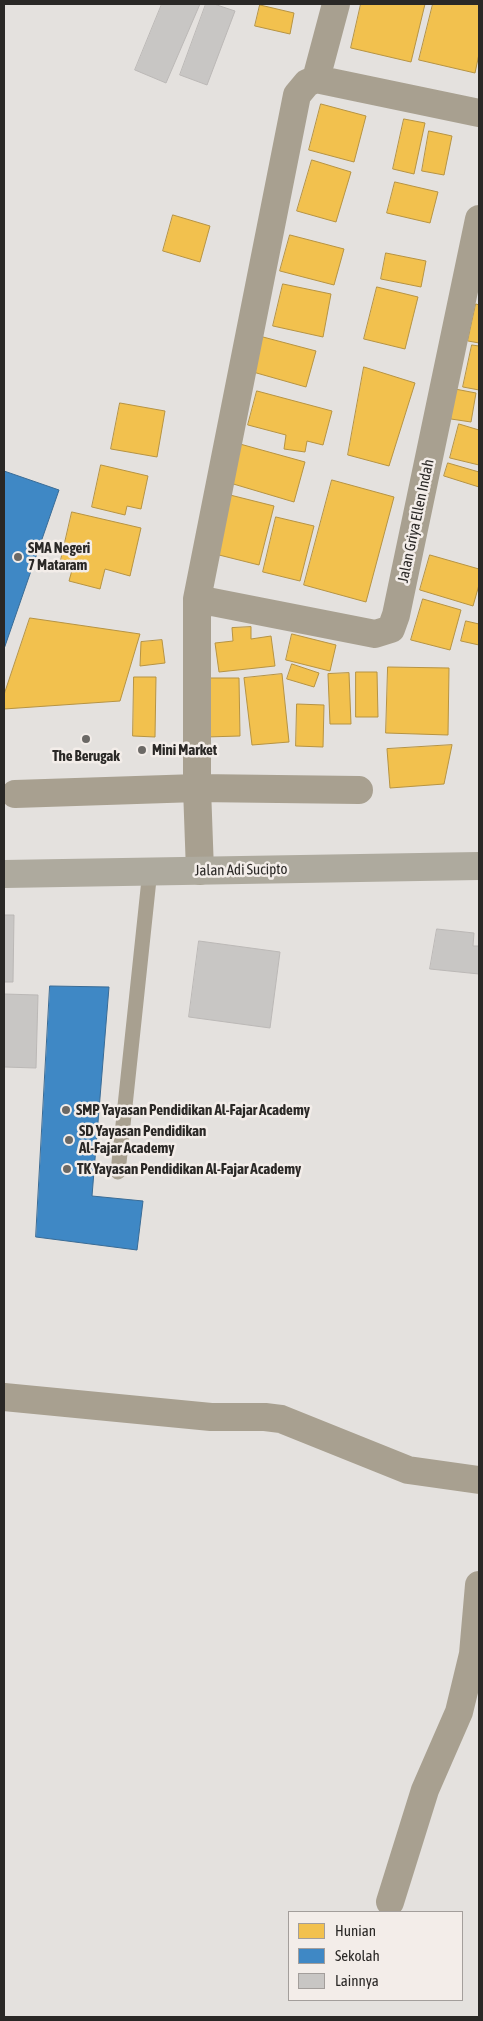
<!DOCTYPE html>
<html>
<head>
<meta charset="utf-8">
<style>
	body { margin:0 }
	#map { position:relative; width:483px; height:2021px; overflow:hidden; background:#e4e1de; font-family:"Asap Condensed",sans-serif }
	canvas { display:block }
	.frame { position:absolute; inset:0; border:5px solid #2a2826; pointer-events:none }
	.legend { position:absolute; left:288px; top:1911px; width:175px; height:90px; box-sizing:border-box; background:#f3ede9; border:1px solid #a39e9b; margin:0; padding:6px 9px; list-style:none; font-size:15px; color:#2a2826 }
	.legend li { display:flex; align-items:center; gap:10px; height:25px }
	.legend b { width:25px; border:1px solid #a39e9b }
</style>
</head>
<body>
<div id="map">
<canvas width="483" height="2021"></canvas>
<div class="frame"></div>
<ul class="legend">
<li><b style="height:14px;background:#f2c14e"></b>Hunian</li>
<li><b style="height:14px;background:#3f88c5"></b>Sekolah</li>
<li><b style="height:14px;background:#c8c6c4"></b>Lainnya</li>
</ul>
</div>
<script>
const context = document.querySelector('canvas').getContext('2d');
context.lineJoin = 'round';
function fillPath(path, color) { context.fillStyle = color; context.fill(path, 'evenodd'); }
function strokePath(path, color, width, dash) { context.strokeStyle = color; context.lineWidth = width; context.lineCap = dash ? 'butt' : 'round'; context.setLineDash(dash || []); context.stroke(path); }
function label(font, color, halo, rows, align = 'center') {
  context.font = font + ' "Asap Condensed",sans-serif'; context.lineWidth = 5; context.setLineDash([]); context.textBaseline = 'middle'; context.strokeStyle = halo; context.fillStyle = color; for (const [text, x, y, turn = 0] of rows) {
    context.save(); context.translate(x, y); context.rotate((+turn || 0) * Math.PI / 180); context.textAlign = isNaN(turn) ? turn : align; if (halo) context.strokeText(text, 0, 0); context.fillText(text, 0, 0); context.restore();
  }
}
const homes = new Path2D(`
	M 361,4 L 425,4 L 411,62 L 351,48 Z
	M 433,4 L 479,4 L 479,54 L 475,73 L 419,60 Z
	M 260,5 L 294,13 L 290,34 L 255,26 Z
	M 321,104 L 366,116 L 354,162 L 309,150 Z
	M 404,119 L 425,123 L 414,174 L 393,169 Z
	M 429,131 L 452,136 L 444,175 L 422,171 Z
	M 312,160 L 351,172 L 336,222 L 297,211 Z
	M 395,182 L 438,192 L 430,223 L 387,213 Z
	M 173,215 L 210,226 L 200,262 L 163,251 Z
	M 290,235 L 344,249 L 334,285 L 280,271 Z
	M 386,253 L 426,261 L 421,287 L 381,279 Z
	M 283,284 L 331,294 L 323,337 L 273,326 Z
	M 377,287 L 418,297 L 405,349 L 364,339 Z
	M 476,304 L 479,305 L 479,343 L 468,341 Z
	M 263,337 L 316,351 L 306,387 L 253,372 Z
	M 472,345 L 479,346 L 479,390 L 463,387 Z
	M 364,367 L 415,383 L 389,466 L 348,455 Z
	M 455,389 L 476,393 L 471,422 L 451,419 Z
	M 257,391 L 332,411 L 323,445 L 307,441 L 305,452 L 284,449 L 286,435 L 248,425 Z
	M 120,403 L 165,411 L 157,457 L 111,449 Z
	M 459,424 L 479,430 L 479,465 L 450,458 Z
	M 240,444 L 305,462 L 294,502 L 230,483 Z
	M 448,463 L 479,472 L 479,487 L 444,476 Z
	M 101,465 L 148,476 L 141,509 L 127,506 L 125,515 L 92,507 Z
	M 332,480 L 394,497 L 366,602 L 304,585 Z
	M 230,495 L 274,506 L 259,565 L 215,554 Z
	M 72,512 L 141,528 L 130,576 L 105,569 L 100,589 L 69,581 L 74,563 L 61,560 Z
	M 276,517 L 314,526 L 300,581 L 263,572 Z
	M 430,555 L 479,569 L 479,585 L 473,606 L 420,590 Z
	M 423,599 L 461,610 L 450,650 L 411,640 Z
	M 30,618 L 140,634 L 120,701 L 4,709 L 4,695 Z
	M 466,621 L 479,624 L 479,645 L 461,641 Z
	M 251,627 L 251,639 L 271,636 L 275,666 L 219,672 L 215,643 L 233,641 L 232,628 Z
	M 292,634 L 336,645 L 330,671 L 286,660 Z
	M 162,640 L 165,663 L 140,666 L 141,642 Z
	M 292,664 L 319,673 L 314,687 L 287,679 Z
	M 388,667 L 449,668 L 448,735 L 386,733 Z
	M 356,672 L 377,672 L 378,717 L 356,717 Z
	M 349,673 L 351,724 L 330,724 L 328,674 Z
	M 282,674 L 289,742 L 252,745 L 244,678 Z
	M 134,677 L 156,677 L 155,737 L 133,736 Z
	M 204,678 L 239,678 L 240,736 L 206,737 Z
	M 297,704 L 324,705 L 323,747 L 296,746 Z
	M 452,745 L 444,784 L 390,788 L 387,749 Z`);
fillPath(homes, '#f2c14e');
strokePath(homes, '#b69342', 1);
const schools = new Path2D(`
	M 4,471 L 59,490 L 4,649 Z
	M 50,986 L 109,987 L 92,1196 L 143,1201 L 137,1250 L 36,1237 Z`);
fillPath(schools, '#3f88c5');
strokePath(schools, '#396b95', 1);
const building = new Path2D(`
	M 162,4 L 200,4 L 166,83 L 135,70 Z
	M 206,4 L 214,4 L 235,11 L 207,85 L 180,75 Z
	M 4,915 L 14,915 L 13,982 L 4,982 Z
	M 437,929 L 474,933 L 473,946 L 479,946 L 479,974 L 430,969 Z
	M 199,941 L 280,952 L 270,1028 L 189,1017 Z
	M 4,994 L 38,995 L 36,1068 L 4,1067 Z`);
fillPath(building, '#c8c6c4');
strokePath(building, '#bbb8b6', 1);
strokePath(new Path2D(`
	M 118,1172 L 150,870`), '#a8a090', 15);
strokePath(new Path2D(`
	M 316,79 L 479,113
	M 316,79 L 336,4
	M 197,599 L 375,634 L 391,629 L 396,615 L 479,219
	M 15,794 L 197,788 L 359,790
	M 200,871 L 197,788 L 197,599 L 297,95 L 307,83 L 316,79
	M 4,1397 L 211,1417 L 265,1417 L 281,1419 L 408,1470 L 479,1480
	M 390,1902 L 425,1790 L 459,1712 L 473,1654 L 479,1585`), '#a8a090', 28);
strokePath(new Path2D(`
	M 4,874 L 479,866`), '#aeaa9e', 28);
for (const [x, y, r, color] of [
	[18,557,5,"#6b6966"],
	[86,739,5,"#6b6966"],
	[142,750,5,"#6b6966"],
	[66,1110,5,"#6b6966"],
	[69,1140,5,"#6b6966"],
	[67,1169,5,"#6b6966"]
]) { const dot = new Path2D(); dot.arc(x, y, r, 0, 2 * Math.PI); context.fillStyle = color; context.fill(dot); strokePath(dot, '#f3ede9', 2); }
label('15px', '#2a2826', '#f3ede9', [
	["Jalan Griya Ellen Indah",416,521,-78],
	["Jalan Adi Sucipto",241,870,-1]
]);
label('bold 15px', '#2a2826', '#f3ede9', [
	["SMA Negeri",28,548],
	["7 Mataram",28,565],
	["Mini Market",152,750],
	["The Berugak",86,756,"center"],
	["SMP Yayasan Pendidikan Al-Fajar Academy",76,1110],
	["SD Yayasan Pendidikan",79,1131],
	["Al-Fajar Academy",79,1148],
	["TK Yayasan Pendidikan Al-Fajar Academy",77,1169]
], 'left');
</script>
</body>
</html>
